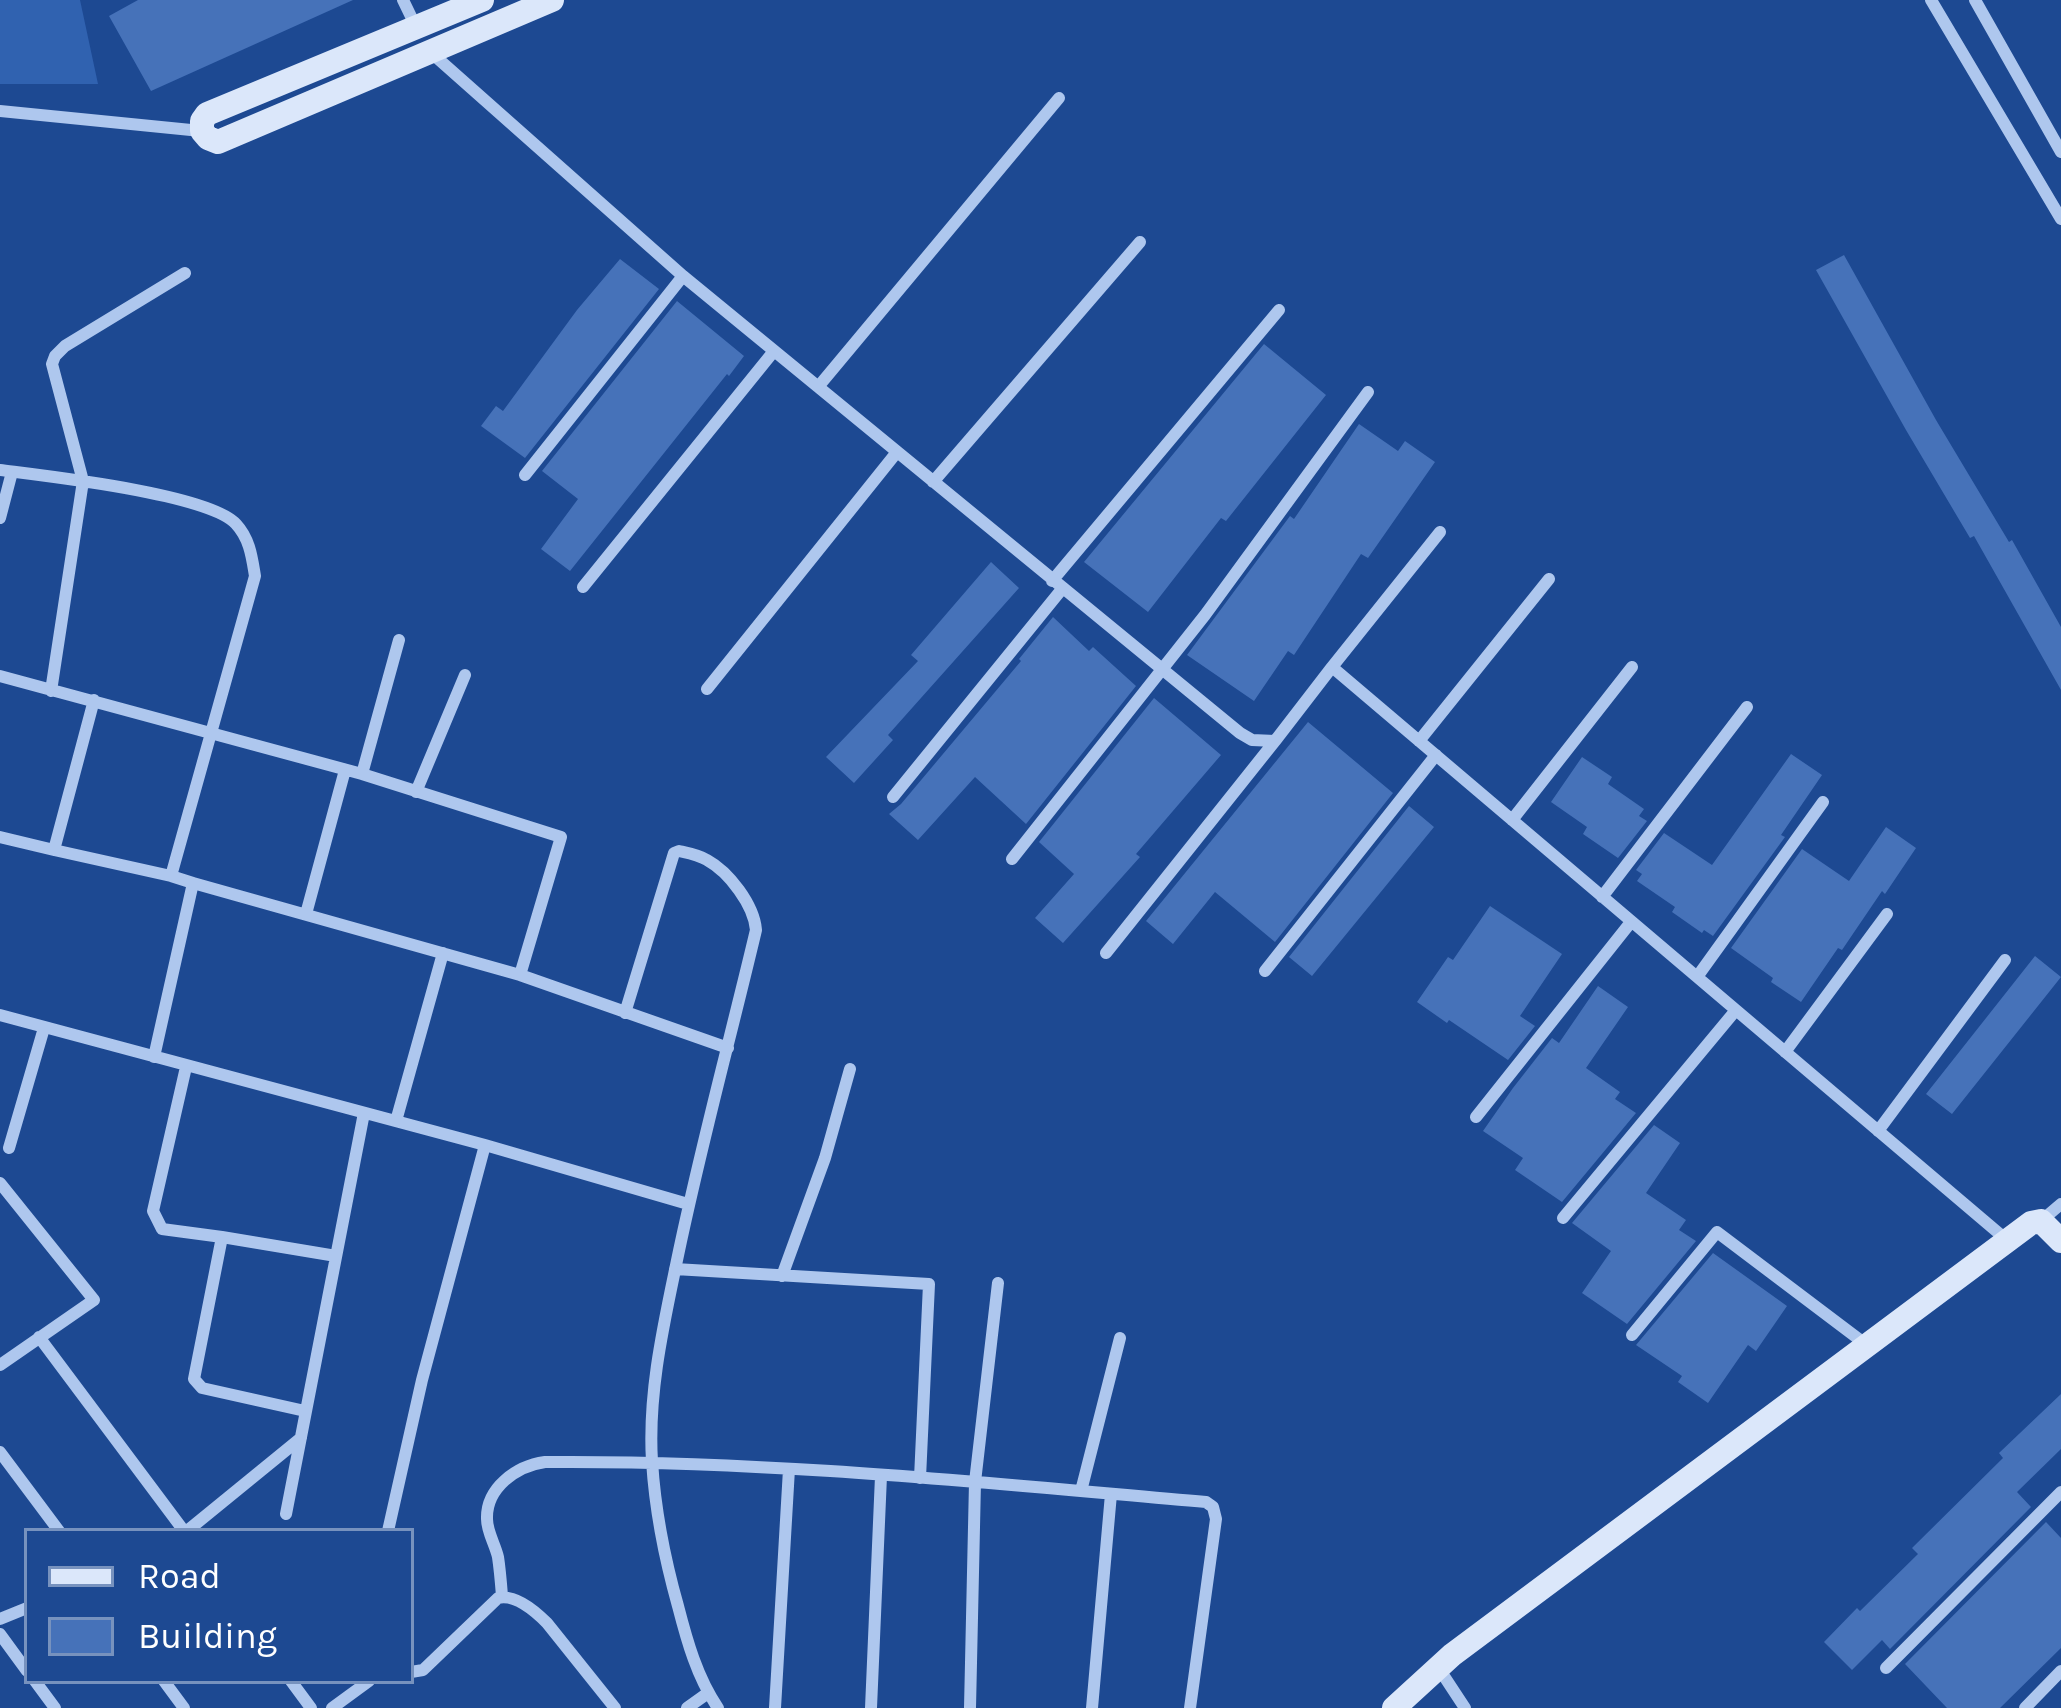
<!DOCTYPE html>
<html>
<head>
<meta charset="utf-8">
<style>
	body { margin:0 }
	#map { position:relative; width:2061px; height:1708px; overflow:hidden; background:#1d4992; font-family:Karla,sans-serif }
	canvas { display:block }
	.legend { position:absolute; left:24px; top:1528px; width:390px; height:156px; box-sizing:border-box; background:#1d4992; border:3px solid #7792be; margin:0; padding:15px 21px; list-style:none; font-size:36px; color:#fff }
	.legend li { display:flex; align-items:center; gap:24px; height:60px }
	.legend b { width:60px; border:3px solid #7792be }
</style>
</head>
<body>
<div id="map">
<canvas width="2061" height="1708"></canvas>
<ul class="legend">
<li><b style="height:15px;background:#dbe7fa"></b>Road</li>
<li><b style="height:33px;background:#4672b9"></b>Building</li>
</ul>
</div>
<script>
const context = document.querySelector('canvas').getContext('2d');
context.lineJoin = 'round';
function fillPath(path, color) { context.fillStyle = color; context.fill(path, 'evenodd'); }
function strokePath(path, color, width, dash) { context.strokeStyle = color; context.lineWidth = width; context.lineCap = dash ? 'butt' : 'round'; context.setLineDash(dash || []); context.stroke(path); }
fillPath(new Path2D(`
	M 0,0 L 80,0 L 98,84 L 0,84 Z`), '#3062b0');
fillPath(new Path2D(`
	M 138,0 L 353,0 L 151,91 L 109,16 Z
	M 1844,255 L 1936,420 L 2009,542 L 2012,540 L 2061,627 L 2061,690 L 1974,536 L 1970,538 L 1906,430 L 1816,270 Z
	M 620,259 L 659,289 L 525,458 L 481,426 L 496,406 L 503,411 L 577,310 Z
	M 677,301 L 744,356 L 729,376 L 727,374 L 570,571 L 541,549 L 578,499 L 542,471 Z
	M 1264,344 L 1326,395 L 1226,521 L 1221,518 L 1148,612 L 1084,562 Z
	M 1359,424 L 1398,451 L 1405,441 L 1435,462 L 1368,558 L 1361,554 L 1294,655 L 1288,651 L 1254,701 L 1187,655 L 1290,516 L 1294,519 Z
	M 991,562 L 1019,588 L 888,735 L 893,740 L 854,783 L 826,757 L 918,661 L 911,655 Z
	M 1053,617 L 1089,651 L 1093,647 L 1136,686 L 1026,824 L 975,777 L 918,840 L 889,814 L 901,804 L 1021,661 L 1019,659 Z
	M 1154,698 L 1221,755 L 1136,854 L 1140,857 L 1063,943 L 1035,918 L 1074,874 L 1039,842 Z
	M 1308,722 L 1393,793 L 1275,942 L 1215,892 L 1173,944 L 1146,921 Z
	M 1791,754 L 1822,775 L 1781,835 L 1785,837 L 1713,936 L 1704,930 L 1702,933 L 1672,912 L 1675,907 L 1637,881 L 1642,874 L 1636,870 L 1664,833 L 1712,865 Z
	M 1582,757 L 1612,777 L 1608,784 L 1644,809 L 1639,816 L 1647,821 L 1618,858 L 1583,834 L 1587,827 L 1551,802 Z
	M 1409,806 L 1434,827 L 1312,976 L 1289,957 Z
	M 1886,827 L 1916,848 L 1885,894 L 1882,891 L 1842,950 L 1838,948 L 1801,1002 L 1771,982 L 1773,978 L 1731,948 L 1802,849 L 1849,881 Z
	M 1490,906 L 1562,954 L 1520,1016 L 1535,1026 L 1508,1060 L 1449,1020 L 1447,1023 L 1417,1002 L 1448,957 L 1453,960 Z
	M 2035,956 L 2061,977 L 1952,1114 L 1926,1094 Z
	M 1598,986 L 1628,1007 L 1586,1068 L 1620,1092 L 1615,1099 L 1636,1113 L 1562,1202 L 1515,1170 L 1523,1158 L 1483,1131 L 1513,1088 L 1552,1038 L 1559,1043 Z
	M 1654,1125 L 1680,1143 L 1646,1193 L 1686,1220 L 1679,1230 L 1696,1241 L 1627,1324 L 1582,1293 L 1611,1251 L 1572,1223 Z
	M 1713,1253 L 1787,1306 L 1756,1351 L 1748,1345 L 1708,1403 L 1678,1382 L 1682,1376 L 1636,1345 Z
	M 2061,1394 L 2061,1449 L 2017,1492 L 2031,1507 L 1890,1649 L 1882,1640 L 1852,1670 L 1824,1642 L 1857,1608 L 1860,1611 L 1918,1554 L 1912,1548 L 2003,1458 L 1999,1453 Z
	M 2046,1522 L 2061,1538 L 2061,1648 L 2000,1708 L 1947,1708 L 1905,1664 Z`), '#4672b9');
strokePath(new Path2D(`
	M 403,0 L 418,31
	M 1931,0 L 2061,219
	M 1975,0 L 2061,152
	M 427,49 L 683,276 L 1240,733 L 1252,740 L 1275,741 L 1332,667 L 2008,1241
	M 0,111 L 201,131
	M 818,387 L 1059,98
	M 0,470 C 46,476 209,494 236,524 C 250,539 252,558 255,576 L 171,876 L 193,883
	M 525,475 L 683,276
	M 933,482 L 1140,242
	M 0,518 L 12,472
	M 1052,581 L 1279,310
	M 583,587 L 774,351
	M 1332,667 L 1440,532
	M 0,676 L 362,774 L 561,837 L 520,975 L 728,1048
	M 707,689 L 897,452
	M 51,691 L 83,481 L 52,364 L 55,356 L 65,346 L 185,273
	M 1419,741 L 1549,579
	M 362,774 L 399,640
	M 416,792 L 465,675
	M 893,797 L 1062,589
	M 1512,820 L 1632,667
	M 0,837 L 54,850 L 94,700
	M 54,850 L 171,876
	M 1012,859 L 1205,615 L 1368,392
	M 1602,897 L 1747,707
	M 306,914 L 345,770
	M 1106,953 L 1275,741
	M 1265,971 L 1436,755
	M 1697,977 L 1823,802
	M 625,1013 L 674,853 L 679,851 C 688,853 699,855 707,860 C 729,872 754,905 756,930 C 729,1044 698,1156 675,1270 C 662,1332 648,1397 652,1461 C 655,1509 665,1560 678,1606 C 687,1641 697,1677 718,1708
	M 0,1015 L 485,1145 L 688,1204
	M 1785,1052 L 1887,914
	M 154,1057 L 193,883 L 520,975
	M 186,1067 L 153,1211 L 162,1229 L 222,1237
	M 1476,1117 L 1631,922
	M 396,1121 L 443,953
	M 1878,1131 L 2005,960
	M 9,1148 L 44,1028
	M 0,1183 L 94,1300 L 0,1365
	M 1563,1218 L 1736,1010
	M 2041,1221 L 2061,1204
	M 675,1269 L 929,1284 L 920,1478
	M 782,1276 L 825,1158 L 850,1069
	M 1632,1335 L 1717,1232 L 1868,1346
	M 39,1337 L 184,1531
	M 305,1411 L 202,1388 L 194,1379 L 222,1237 L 336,1256
	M 0,1452 L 59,1531
	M 1081,1491 L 1120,1338
	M 286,1514 L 364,1113
	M 187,1531 L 301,1438
	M 388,1531 L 422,1380 L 485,1145
	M 502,1596 C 501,1583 500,1570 498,1557 C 495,1544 487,1532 487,1519 C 486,1488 516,1466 545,1462 C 766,1460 986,1483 1206,1502 L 1213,1507 L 1216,1519 L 1190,1708
	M 0,1619 L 27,1608
	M 0,1634 L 27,1671
	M 1438,1667 L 1465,1708
	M 1886,1668 L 2061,1492
	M 411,1672 L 423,1670 L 498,1598 C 515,1594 535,1611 547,1623 L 615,1708
	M 35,1681 L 55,1708
	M 164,1681 L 184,1708
	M 291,1681 L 311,1708
	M 332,1708 L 369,1681
	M 687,1708 L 708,1693
	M 775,1708 L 789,1469
	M 871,1708 L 881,1476
	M 970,1708 L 975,1482 L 998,1283
	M 1092,1708 L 1111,1494
	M 2025,1708 L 2061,1671`), '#aec7ee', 12);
strokePath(new Path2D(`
	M 482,0 L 207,114 L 202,121 L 202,131 L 208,138 L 218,142 L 552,0
	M 1394,1708 L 1452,1655 L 2031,1223 L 2041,1221 L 2061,1241`), '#dbe7fa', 24);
</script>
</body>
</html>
